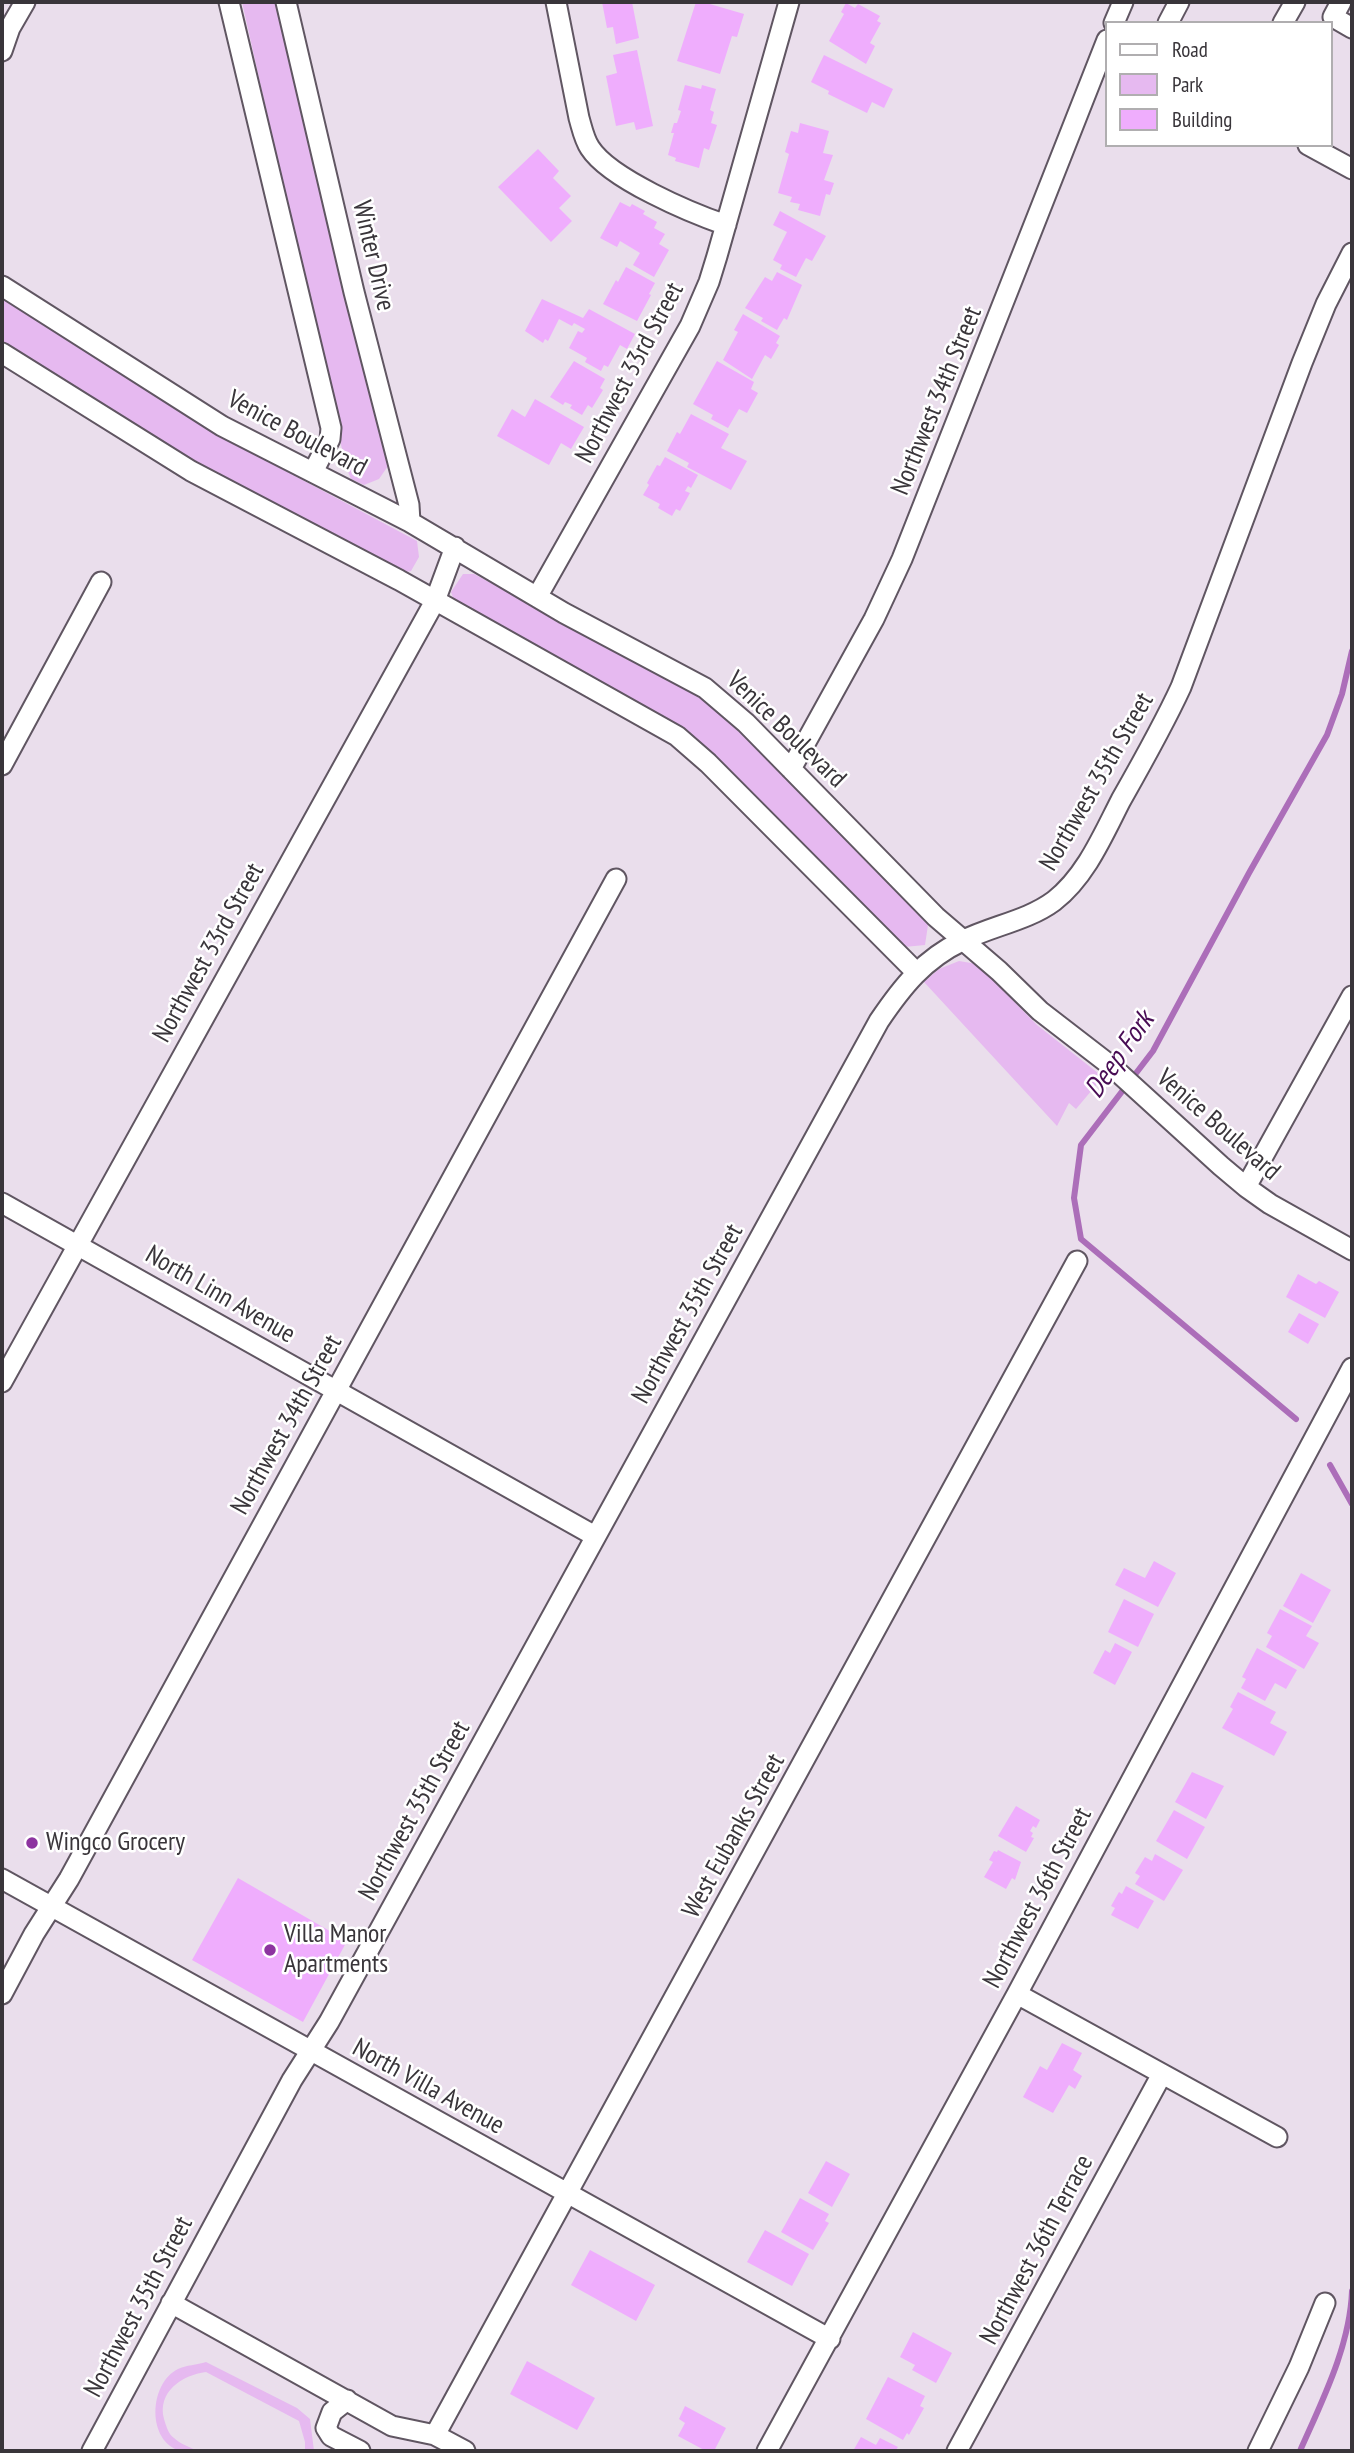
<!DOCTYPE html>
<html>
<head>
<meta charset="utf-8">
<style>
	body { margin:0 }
	#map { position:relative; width:1354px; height:2453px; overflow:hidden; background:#eadeec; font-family:"PT Sans Narrow",sans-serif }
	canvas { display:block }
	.frame { position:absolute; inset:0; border:4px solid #39353a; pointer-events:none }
	.legend { position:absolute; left:1105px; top:21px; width:228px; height:126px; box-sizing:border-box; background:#fff; border:2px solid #b0aeb0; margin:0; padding:9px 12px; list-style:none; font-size:21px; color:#39353a }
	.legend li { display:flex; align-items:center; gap:14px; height:35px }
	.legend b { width:35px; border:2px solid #b0aeb0 }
</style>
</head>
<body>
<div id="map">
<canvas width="1354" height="2453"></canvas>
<div class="frame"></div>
<ul class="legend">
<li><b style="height:9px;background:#fff"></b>Road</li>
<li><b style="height:19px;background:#e6b9f0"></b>Park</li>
<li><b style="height:19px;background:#efadfd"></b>Building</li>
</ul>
</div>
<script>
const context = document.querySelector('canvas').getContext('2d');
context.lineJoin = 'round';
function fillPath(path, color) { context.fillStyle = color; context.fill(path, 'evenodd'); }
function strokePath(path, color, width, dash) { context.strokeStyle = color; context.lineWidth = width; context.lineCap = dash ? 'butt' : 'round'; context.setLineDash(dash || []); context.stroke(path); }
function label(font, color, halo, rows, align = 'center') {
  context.font = font + ' "PT Sans Narrow",sans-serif'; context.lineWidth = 5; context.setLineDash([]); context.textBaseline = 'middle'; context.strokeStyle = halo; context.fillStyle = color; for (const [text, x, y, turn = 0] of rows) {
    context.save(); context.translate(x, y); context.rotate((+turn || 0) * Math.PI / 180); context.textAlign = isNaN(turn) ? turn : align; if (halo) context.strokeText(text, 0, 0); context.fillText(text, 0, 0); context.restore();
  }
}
fillPath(new Path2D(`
	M 242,2 L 276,2 L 388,466 L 379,479 L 364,485 L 351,479 L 346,467 Z
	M 2,296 L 205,428 L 417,541 L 419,557 L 411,571 L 402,573 L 179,455 L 2,342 Z
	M 463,574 L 474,574 L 673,679 L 720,712 L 928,925 L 925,945 L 904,947 L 692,736 L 455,603 L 451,592 Z
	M 959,961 L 977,964 L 1037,1025 L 1103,1077 L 1076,1109 L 1069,1103 L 1057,1126 L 924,982 L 939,969 Z
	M 206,2362 L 297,2408 L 310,2419 L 314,2451 L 305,2451 L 305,2442 L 299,2421 L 206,2372 C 182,2375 157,2392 164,2419 C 166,2425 168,2434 174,2438 C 180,2444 190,2447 198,2451 C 193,2451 186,2452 181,2451 C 146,2442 149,2383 178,2369 C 186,2365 197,2365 206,2362 Z`), '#e6b9f0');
strokePath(new Path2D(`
	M 1296,1419 L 1081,1239 L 1074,1198 L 1081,1145 L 1153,1051 L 1249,873 L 1327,735 L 1342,694 L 1352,651
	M 1330,1465 L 1352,1504
	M 1300,2451 C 1322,2401 1350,2346 1352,2291`), '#ac6eb9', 6);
fillPath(new Path2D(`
	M 602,2 L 632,2 L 639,38 L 616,44 L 613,27 L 607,28 Z
	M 696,2 L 703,2 L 744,14 L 737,37 L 732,36 L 720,74 L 677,61 Z
	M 846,3 L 855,8 L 858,4 L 880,16 L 877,21 L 881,23 L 870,43 L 875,46 L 866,64 L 829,41 L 844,14 L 841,12 Z
	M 637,50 L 653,126 L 636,130 L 634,122 L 616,126 L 606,76 L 617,73 L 613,55 Z
	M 824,55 L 893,89 L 884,108 L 872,102 L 867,113 L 828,94 L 829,91 L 811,82 Z
	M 685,85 L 701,89 L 702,85 L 716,89 L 710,110 L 714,112 L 711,123 L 717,125 L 709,150 L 704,148 L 699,168 L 675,161 L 676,158 L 668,155 L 674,133 L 671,133 L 674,123 L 677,123 L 681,111 L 678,110 Z
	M 800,123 L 829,131 L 823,153 L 833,155 L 824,180 L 834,183 L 830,195 L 826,194 L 820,216 L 798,210 L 800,204 L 790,202 L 792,197 L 778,193 L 789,154 L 785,152 L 791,131 L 798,133 Z
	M 538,149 L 559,171 L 553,178 L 571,196 L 559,208 L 572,221 L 551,242 L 498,187 Z
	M 620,202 L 630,207 L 632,204 L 645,211 L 643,214 L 657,222 L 654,228 L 665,234 L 659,244 L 669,250 L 654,277 L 633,265 L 640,253 L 620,241 L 617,247 L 600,238 Z
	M 780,211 L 826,236 L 812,261 L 806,258 L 796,277 L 780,269 L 782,265 L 773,260 L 787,232 L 773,225 Z
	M 626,267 L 655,283 L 649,294 L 651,295 L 637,321 L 603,304 L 616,280 L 618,282 Z
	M 777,272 L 802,285 L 787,320 L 784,318 L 777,330 L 761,321 L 763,318 L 745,308 L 765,277 L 772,281 Z
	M 542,299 L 583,318 L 589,309 L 635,334 L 627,349 L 620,345 L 608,367 L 604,365 L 601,371 L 585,362 L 587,358 L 569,348 L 578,331 L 582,333 L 585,329 L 574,323 L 572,326 L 559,319 L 548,341 L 545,339 L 543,343 L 525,331 Z
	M 743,314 L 780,336 L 776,343 L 779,345 L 771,359 L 765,355 L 752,379 L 723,360 L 738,332 L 734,330 Z
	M 574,361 L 605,379 L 600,388 L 603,390 L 592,408 L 588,405 L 582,415 L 570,408 L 572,405 L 565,402 L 563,405 L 550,397 Z
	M 717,361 L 754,382 L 751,389 L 758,393 L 747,413 L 739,409 L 728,428 L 711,419 L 713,415 L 693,404 Z
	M 535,399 L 584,427 L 571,449 L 561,443 L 549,465 L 497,436 L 512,409 L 525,417 Z
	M 691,414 L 729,434 L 721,448 L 747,461 L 731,490 L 687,467 L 689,463 L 667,451 L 677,432 L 680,434 Z
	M 665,457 L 698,475 L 691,488 L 688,486 L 685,491 L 690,493 L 680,511 L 676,509 L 672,516 L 658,508 L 660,504 L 643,495 L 649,485 L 647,483 L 657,465 L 660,466 Z
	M 1298,1274 L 1316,1284 L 1319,1281 L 1339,1292 L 1325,1318 L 1286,1297 Z
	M 1299,1313 L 1319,1324 L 1308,1344 L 1288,1332 Z
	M 1154,1561 L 1176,1573 L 1158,1607 L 1115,1585 L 1124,1568 L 1145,1578 Z
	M 1301,1573 L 1331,1590 L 1313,1623 L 1283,1606 Z
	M 1124,1599 L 1154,1614 L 1138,1647 L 1108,1632 Z
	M 1280,1609 L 1312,1626 L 1306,1636 L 1319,1643 L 1304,1669 L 1266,1647 L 1272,1636 L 1267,1633 Z
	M 1115,1643 L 1132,1652 L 1115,1685 L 1093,1673 L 1105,1650 L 1110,1653 Z
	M 1257,1648 L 1297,1670 L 1286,1689 L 1275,1683 L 1265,1701 L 1241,1688 L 1246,1679 L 1242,1677 Z
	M 1238,1692 L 1276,1712 L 1270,1723 L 1287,1732 L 1274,1756 L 1222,1728 L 1233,1709 L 1230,1707 Z
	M 1192,1772 L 1224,1786 L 1206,1819 L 1175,1802 Z
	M 1016,1806 L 1040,1820 L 1036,1828 L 1033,1826 L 1030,1831 L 1033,1833 L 1031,1837 L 1034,1838 L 1026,1852 L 998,1836 Z
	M 1174,1810 L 1205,1827 L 1187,1859 L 1156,1841 Z
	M 998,1850 L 1021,1862 L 1015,1880 L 1012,1878 L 1006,1889 L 984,1877 L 993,1862 L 989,1860 L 994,1851 L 997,1852 Z
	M 1155,1854 L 1183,1870 L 1164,1901 L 1135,1884 L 1140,1876 L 1135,1873 L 1145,1857 L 1152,1861 Z
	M 238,1878 L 347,1941 L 303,2022 L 192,1960 Z
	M 1126,1886 L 1154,1901 L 1138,1929 L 1111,1915 L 1115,1908 L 1111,1906 L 1119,1892 L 1122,1894 Z
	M 1062,2043 L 1082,2053 L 1073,2070 L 1082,2076 L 1075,2089 L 1069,2085 L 1053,2113 L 1023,2097 L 1040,2066 L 1047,2070 Z
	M 826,2161 L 850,2174 L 832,2207 L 808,2193 Z
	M 800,2198 L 829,2214 L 825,2221 L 829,2223 L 813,2250 L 781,2232 Z
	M 765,2230 L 809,2254 L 792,2286 L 747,2262 Z
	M 590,2250 L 655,2285 L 636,2321 L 571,2285 Z
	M 913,2332 L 952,2353 L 936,2383 L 912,2370 L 915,2365 L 900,2357 Z
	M 527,2361 L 595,2398 L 577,2430 L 510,2394 Z
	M 888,2377 L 925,2396 L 920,2406 L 924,2408 L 909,2435 L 907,2433 L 903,2440 L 866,2419 Z
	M 685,2406 L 726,2428 L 714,2451 L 706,2451 L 678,2436 L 685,2423 L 679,2419 Z
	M 861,2437 L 876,2445 L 880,2438 L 898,2447 L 895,2451 L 853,2451 Z`), '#efadfd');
const minor = new Path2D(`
	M 229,2 L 331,428 L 330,439 L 313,472
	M 286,2 L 354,292 L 409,505 L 410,522
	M 556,2 L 579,118 C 582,128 584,139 590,148 C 610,179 691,213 726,225
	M 1341,2 L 1333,17 L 1352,28
	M 1114,23 L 1123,2
	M 1168,23 L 1179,2
	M 1283,23 L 1295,2
	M 2,51 L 10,28 L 25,2
	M 1308,145 L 1352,169
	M 2,286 L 222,426 L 410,522 L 564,613 L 705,688 L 746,723 L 936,917 L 999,971 L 1040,1011 L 1110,1065 L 1221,1166 L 1246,1187 L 1270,1204 L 1352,1250
	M 2,353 L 191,471 L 399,580 L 677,736 L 708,763 L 916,972
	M 537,597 L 690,326 L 709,282 L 717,256 L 789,2
	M 2,765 L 101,582
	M 791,769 L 874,619 L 902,559 L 1107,40
	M 1246,1187 L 1352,996
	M 2,1203 L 595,1536
	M 2,1382 L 435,601 L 455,547
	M 2,1879 L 830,2339
	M 2,1994 L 34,1934 L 69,1879 L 616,879
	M 1017,1994 L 1277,2137
	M 171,2303 L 392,2426 L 435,2435 L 465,2451
	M 347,2400 L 332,2412 L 326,2428 L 331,2436 L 360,2451
	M 435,2435 L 1077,1261
	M 92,2451 L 292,2080 L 329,2022 L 879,1021 C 902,987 924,959 962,941 C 991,926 1027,921 1054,901 C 1086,876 1103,835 1121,800 C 1142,763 1163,726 1181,687 L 1302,363 L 1326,304 L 1352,253
	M 767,2451 L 1017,1994 L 1352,1368
	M 957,2451 L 1162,2074
	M 1258,2451 L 1299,2367 L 1325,2303`);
strokePath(minor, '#605662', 23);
strokePath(minor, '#fff', 19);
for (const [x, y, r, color] of [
	[32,1843,7,"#8d34a0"],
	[270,1950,7,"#8d34a0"]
]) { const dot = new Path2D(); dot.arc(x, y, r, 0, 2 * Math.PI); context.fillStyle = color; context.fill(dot); strokePath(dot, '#fff', 2.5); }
label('26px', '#39353a', '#fff', [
	["Winter Drive",373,256,77],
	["Northwest 33rd Street",630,373,-62],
	["Northwest 34th Street",937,401,-68],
	["Venice Boulevard",297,434,28],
	["Venice Boulevard",786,730,44],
	["Northwest 35th Street",1097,782,-60],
	["Northwest 33rd Street",209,953,-61],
	["Venice Boulevard",1218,1125,41],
	["North Linn Avenue",220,1295,30],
	["Northwest 35th Street",688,1314,-61],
	["Northwest 34th Street",287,1425,-61],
	["Northwest 35th Street",415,1811,-61],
	["West Eubanks Street",734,1836,-61],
	["Northwest 36th Street",1038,1898,-62],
	["North Villa Avenue",428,2087,29],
	["Northwest 36th Terrace",1037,2250,-62],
	["Northwest 35th Street",139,2307,-62]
]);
label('26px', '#39353a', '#fff', [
	["Wingco Grocery",46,1843],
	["Villa Manor",284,1935],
	["Apartments",284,1965]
], 'left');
label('italic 28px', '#480c54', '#fff', [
	["Deep Fork",1120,1055,-55]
]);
</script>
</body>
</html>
